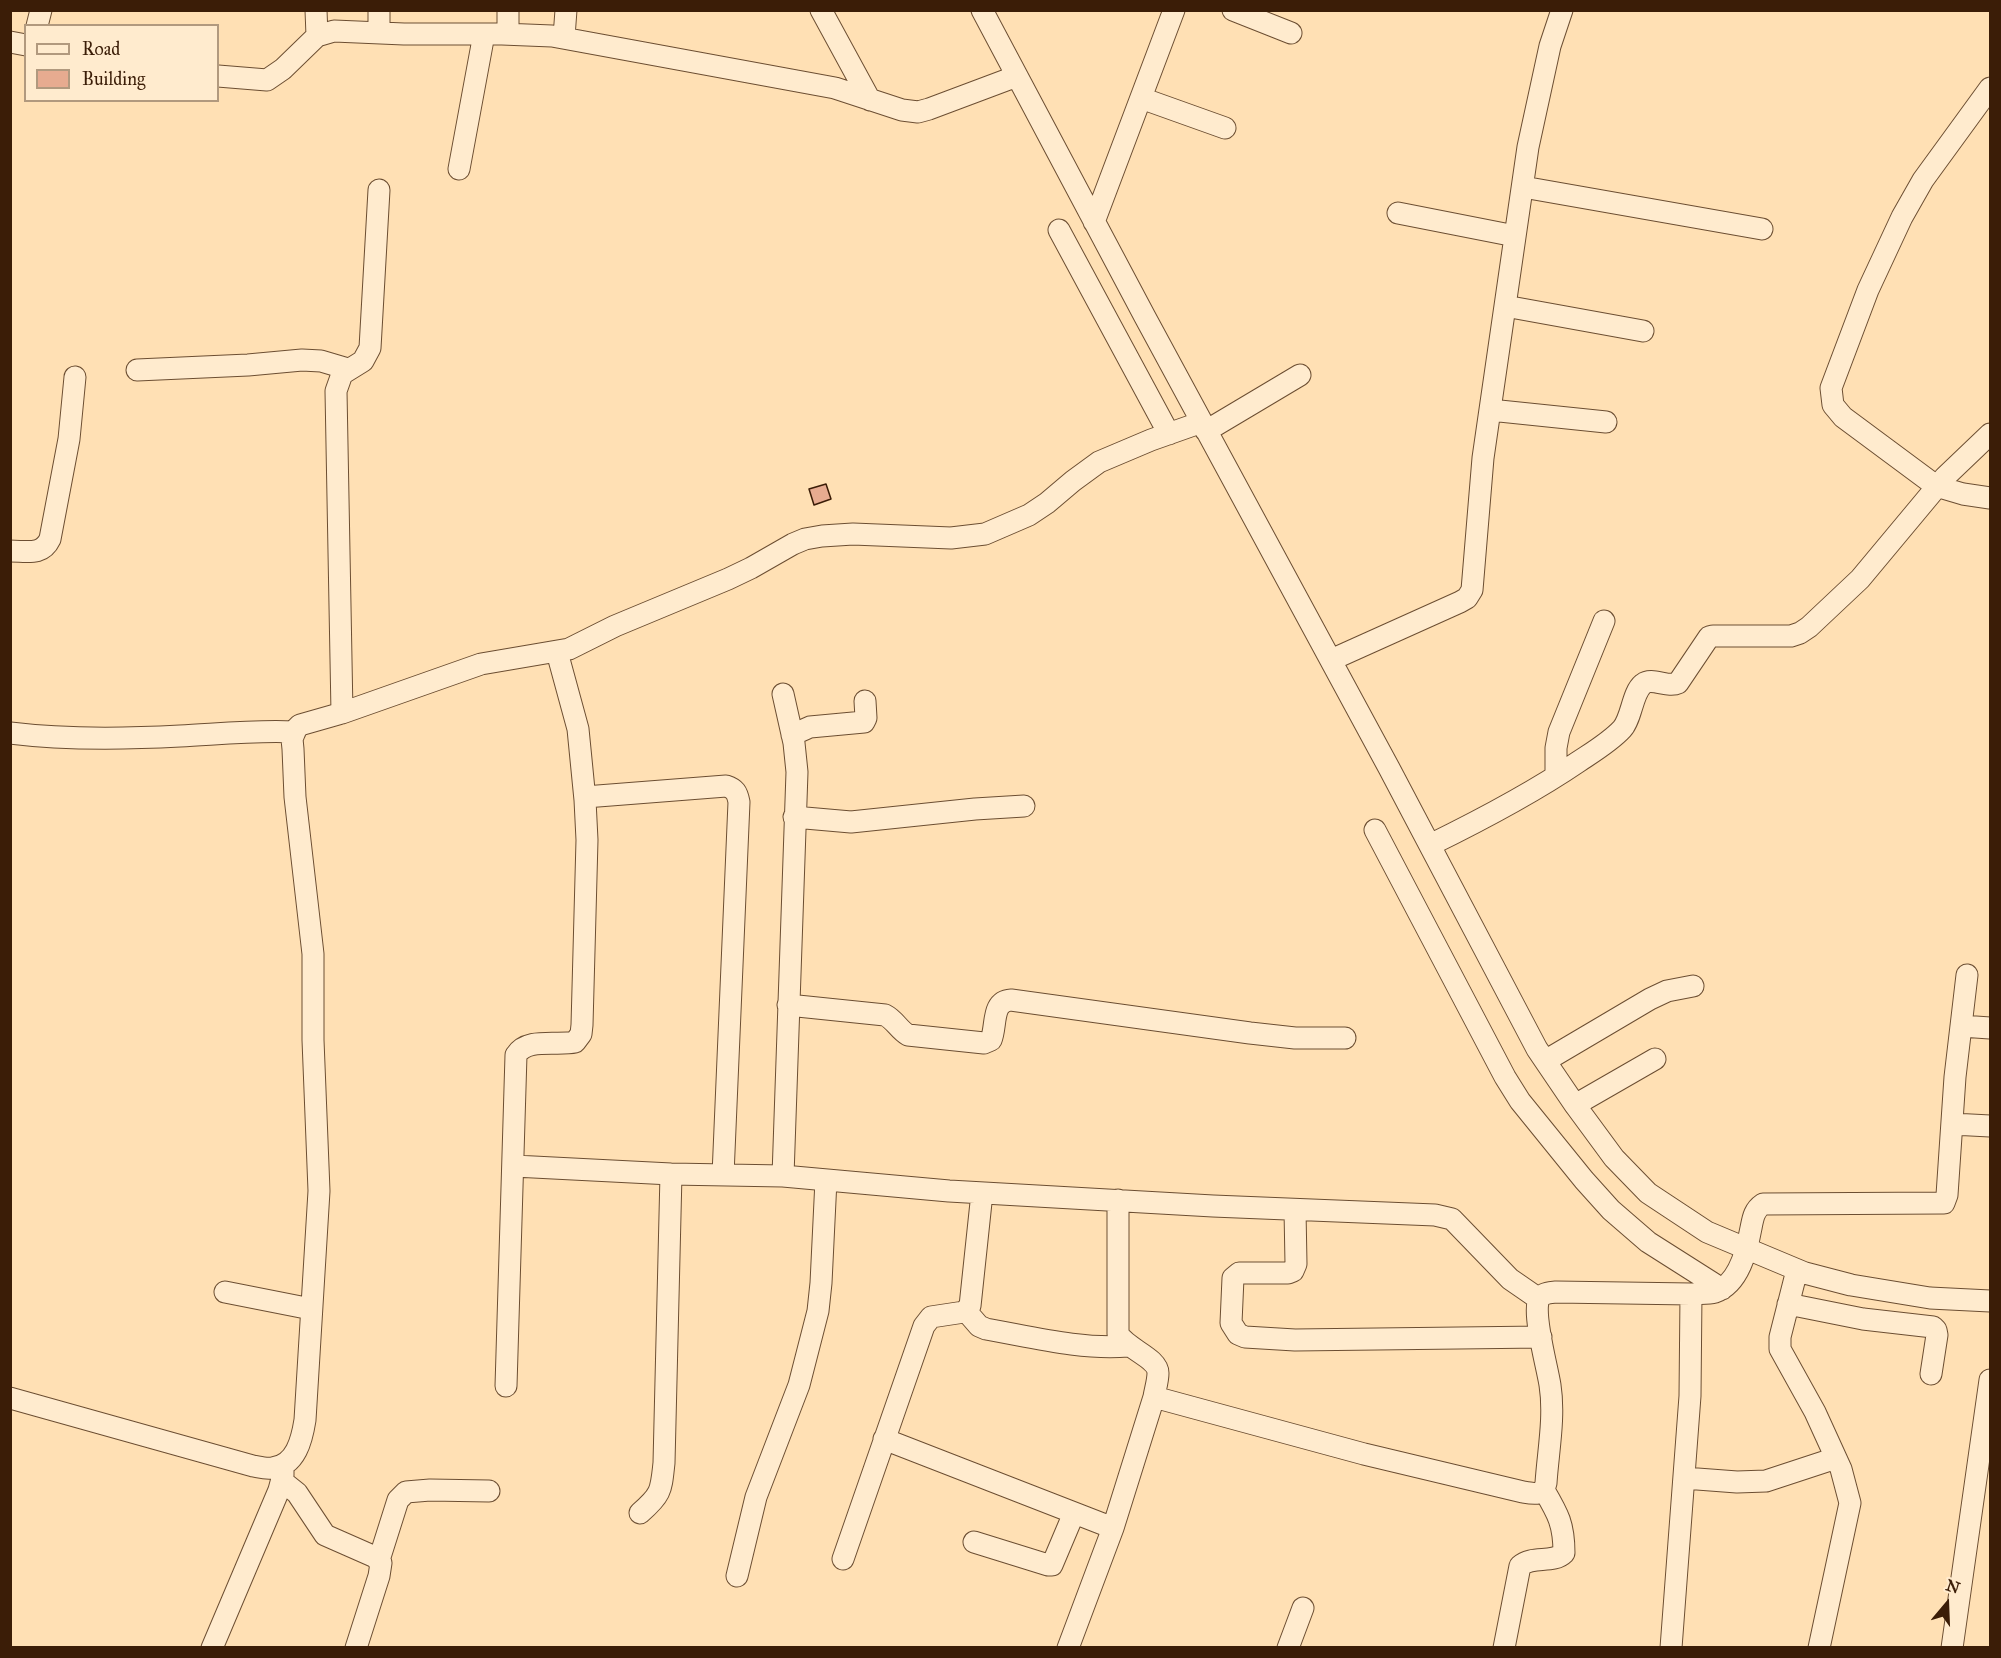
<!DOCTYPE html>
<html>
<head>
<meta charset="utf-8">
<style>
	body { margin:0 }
	#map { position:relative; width:2001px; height:1658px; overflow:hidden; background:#ffe0b4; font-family:"IM FELL Great Primer",serif }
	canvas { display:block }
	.frame { position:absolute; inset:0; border:12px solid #3b1d07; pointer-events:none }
	.legend { position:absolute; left:24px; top:24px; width:195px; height:78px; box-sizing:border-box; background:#ffebce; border:2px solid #b1997e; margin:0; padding:8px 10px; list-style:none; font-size:18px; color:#3b1d07 }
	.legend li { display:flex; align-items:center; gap:12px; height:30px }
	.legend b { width:30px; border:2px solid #b1997e }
	.north { position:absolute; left:1917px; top:1574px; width:60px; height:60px; -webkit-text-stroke:4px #ffebce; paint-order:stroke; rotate:19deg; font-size:16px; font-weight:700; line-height:24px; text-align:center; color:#3b1d07 }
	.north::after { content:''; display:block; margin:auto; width:21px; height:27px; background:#3b1d07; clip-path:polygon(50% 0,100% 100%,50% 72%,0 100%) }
</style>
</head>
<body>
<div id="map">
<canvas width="2001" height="1658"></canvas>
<div class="frame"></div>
<ul class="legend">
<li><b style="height:8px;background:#ffebce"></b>Road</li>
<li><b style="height:16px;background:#e7ab90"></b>Building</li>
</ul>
<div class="north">N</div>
</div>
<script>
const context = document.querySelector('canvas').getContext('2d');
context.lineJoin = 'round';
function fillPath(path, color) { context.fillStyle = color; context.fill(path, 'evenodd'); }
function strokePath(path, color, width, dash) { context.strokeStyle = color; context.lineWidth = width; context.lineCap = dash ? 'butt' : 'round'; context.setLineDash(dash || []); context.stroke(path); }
const building = new Path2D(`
	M 826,484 L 831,499 L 814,505 L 809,489 Z`);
fillPath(building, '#e7ab90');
strokePath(building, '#3b1d07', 1.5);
const minor = new Path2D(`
	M 316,10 L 317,36
	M 379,10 L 379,33
	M 821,10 L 870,100
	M 982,10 L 1145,317 L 1389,768 L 1537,1049 L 1575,1105 L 1614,1158 L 1648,1193 L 1707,1232 L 1805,1273 L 1851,1285 L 1930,1298 L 1990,1301
	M 1233,10 L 1291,33
	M 37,26 L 41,10
	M 508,34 L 508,10
	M 564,37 L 566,10
	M 10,42 L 26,45
	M 218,76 L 267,80 L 283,69 L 317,36 L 334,31 L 404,34 L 502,34 L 552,36 L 835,88 L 902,110 L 918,112 L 929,109 L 1017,76
	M 1990,88 L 1923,180 L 1902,217 L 1868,290 L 1831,388 L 1833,405 L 1843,417 L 1936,486 L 1963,494 L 1990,498
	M 1141,98 L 1225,128
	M 459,169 L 484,34
	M 1523,187 L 1762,229
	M 1398,213 L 1515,236
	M 1094,222 L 1174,10
	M 1059,230 L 1169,434
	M 1505,306 L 1643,331
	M 137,370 L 248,365 L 302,360 L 321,361 L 348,369
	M 1490,410 L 1606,422
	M 1206,431 L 1300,375
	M 10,551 C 27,551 42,556 50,539 L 69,439 L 75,377
	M 1331,660 L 1460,602 L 1467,598 L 1472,590 L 1483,458 L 1528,147 L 1550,46 L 1562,10
	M 342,713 L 336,391 L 342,374 L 363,361 L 370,348 L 379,190
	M 10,733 C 66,740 124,739 180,736 C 219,734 256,730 295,732
	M 792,735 L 810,727 L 864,722 L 866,718 L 865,701
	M 1556,776 L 1556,748 L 1559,732 L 1604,621
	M 585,797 L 726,786 C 735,789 737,792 739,802 L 723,1175
	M 794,817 L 851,822 L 975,809 L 1024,806
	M 1375,830 L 1505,1077 L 1520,1101 L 1584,1180 L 1611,1210 L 1648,1242 L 1722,1289
	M 1430,845 C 1481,820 1531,794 1578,762 C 1593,752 1610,742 1622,729 C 1632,718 1632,693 1643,684 C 1652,677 1668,688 1678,683 L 1709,637 L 1713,636 L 1791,636 L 1800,633 L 1809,627 L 1860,579 L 1945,477 L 1990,434
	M 788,1005 L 885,1015 C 895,1020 899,1030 908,1035 L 984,1043 L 991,1040 C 997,1026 991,1001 1011,1000 L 1250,1033 L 1295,1038 L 1345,1038
	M 1961,1026 L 1990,1028
	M 1545,1061 L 1650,999 L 1667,991 L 1693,986
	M 1575,1105 L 1655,1059
	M 1952,1124 L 1990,1126
	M 514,1166 L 671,1174 L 783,1176 L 949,1191 L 1213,1206 L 1435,1215 L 1452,1219 L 1510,1279 L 1539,1299
	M 783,1176 L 797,772 L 794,743 L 783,694
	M 1118,1200 L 1118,1334 C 1127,1349 1158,1358 1158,1373 C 1158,1381 1155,1390 1154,1397
	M 1295,1210 L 1296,1264 L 1293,1271 L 1288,1273 L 1239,1273 L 1233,1278 L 1231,1323 L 1238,1334 L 1245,1337 L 1295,1340 L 1541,1337
	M 1797,1270 L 1780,1337 L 1780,1349 L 1815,1412 L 1841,1469 L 1850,1503 L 1819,1648
	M 225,1292 L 311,1309
	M 1788,1304 L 1863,1319 L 1933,1327 L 1936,1330 L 1937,1335 L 1931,1374
	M 966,1311 L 979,1326 L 986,1329 C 1032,1337 1081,1350 1128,1346
	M 506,1386 L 516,1055 C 527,1037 557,1046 575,1042 L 581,1034 L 582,1025 L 587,840 L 585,800 L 578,729 L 557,652
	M 10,1398 L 253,1466 C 259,1467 266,1469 272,1468 C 296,1466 302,1439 305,1420 L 319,1191 L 313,1040 L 313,954 L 295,797 L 293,749 L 292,739 L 296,729 L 300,725 L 342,713 L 481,664 L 569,649 L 615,626 L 728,579 L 751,568 L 793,544 L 805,539 L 822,536 L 853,534 L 951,538 L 985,534 L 1029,515 L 1047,503 L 1073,481 L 1099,462 L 1151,440 L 1202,422
	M 884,1439 L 1113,1528
	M 1684,1478 L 1737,1482 L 1766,1481 L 1836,1458
	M 282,1481 L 297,1493 L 325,1535 L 375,1557 L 381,1563 L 379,1576 L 356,1648
	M 640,1513 C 662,1494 661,1490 664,1463 L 671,1174
	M 974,1542 L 1048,1565 L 1052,1565 L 1074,1513
	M 843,1559 L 924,1326 L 931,1317 L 964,1312 L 970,1306 L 982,1193
	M 379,1560 L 398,1500 L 406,1492 L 430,1490 L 489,1491
	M 737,1576 L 756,1497 L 799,1385 L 818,1311 L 821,1283 L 826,1180
	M 212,1648 L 279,1490 L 283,1475 L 283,1468
	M 1068,1648 L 1113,1528 L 1154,1397 L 1364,1454 L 1523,1492 C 1534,1494 1543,1496 1546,1483 C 1548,1452 1555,1417 1550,1385 C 1547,1366 1534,1320 1538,1302 C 1540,1293 1548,1293 1556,1292 L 1691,1294 C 1699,1293 1707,1294 1715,1292 C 1739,1284 1747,1250 1751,1228 C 1753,1218 1754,1210 1763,1204 L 1944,1203 L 1947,1195 L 1955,1077 L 1967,975
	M 1288,1648 L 1303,1608
	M 1504,1648 L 1520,1566 C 1532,1555 1553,1564 1564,1553 C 1564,1524 1558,1514 1544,1490
	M 1671,1648 L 1690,1396 L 1691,1294
	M 1952,1648 L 1990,1380`);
strokePath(minor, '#6c4e32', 23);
strokePath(minor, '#ffebce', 21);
</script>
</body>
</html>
